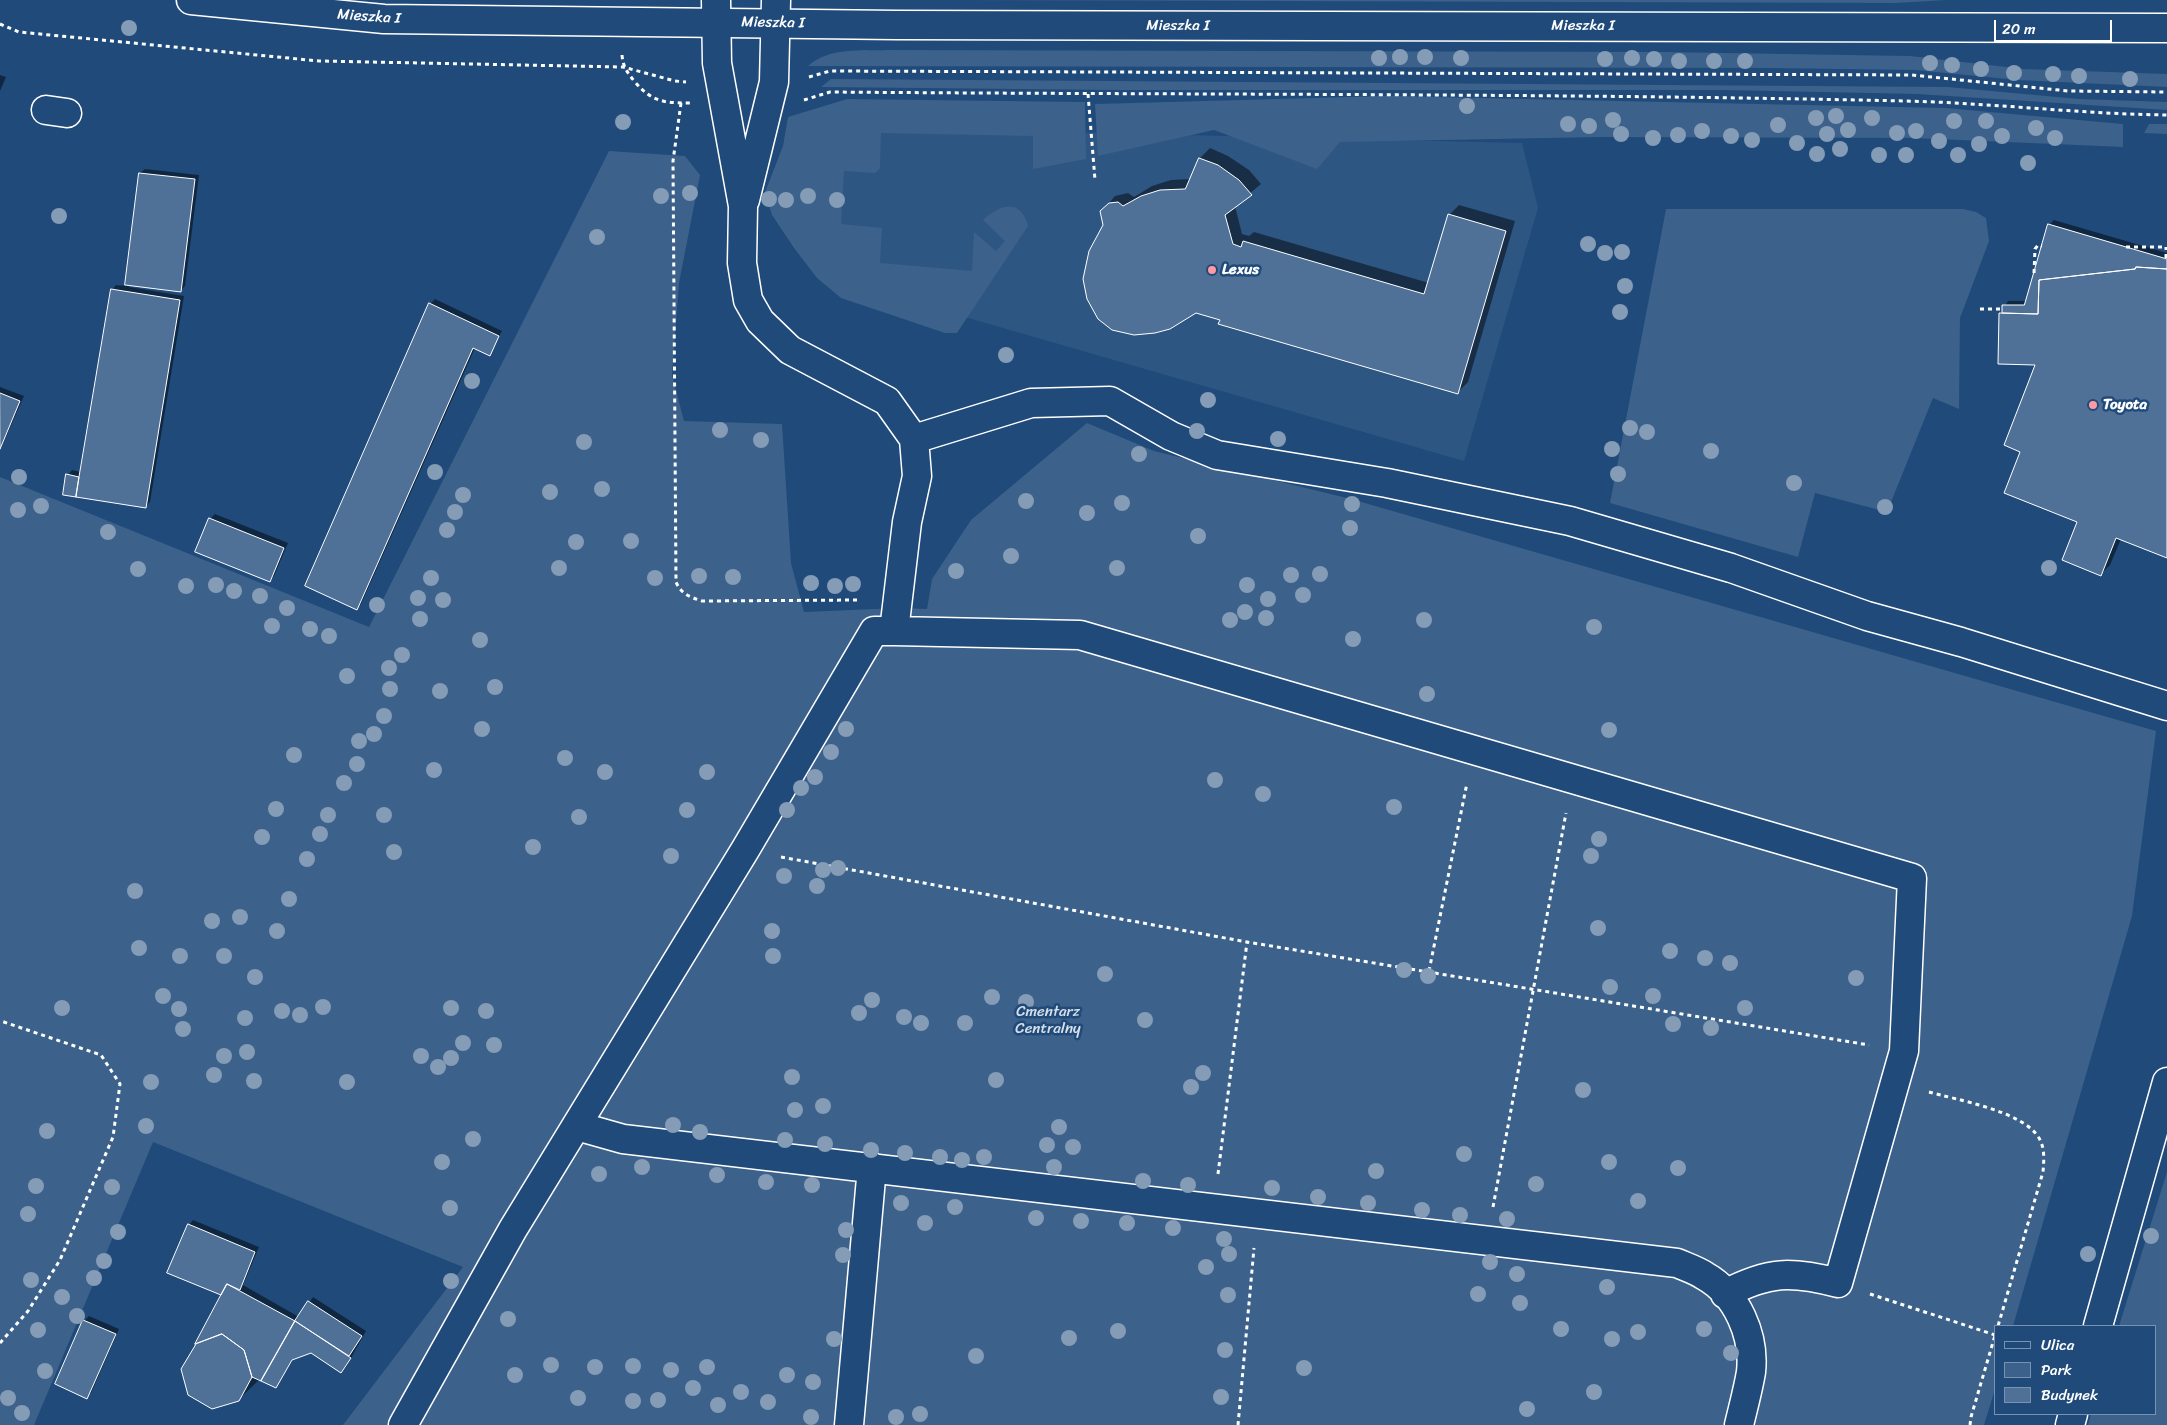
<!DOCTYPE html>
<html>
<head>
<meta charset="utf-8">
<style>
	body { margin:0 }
	#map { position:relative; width:2167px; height:1425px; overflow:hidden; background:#1f4a7a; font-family:Sriracha,sans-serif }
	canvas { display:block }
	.legend { position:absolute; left:1994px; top:1325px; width:162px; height:90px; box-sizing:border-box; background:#1f4a7a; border:1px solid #7992af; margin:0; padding:6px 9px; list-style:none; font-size:15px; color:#fff }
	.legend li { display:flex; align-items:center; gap:10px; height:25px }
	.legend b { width:25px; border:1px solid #7992af }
	.scale { position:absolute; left:1994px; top:20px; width:118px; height:22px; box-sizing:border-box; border:2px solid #fff; border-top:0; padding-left:6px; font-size:15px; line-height:18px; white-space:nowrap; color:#fff; -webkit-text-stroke:4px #1f4a7a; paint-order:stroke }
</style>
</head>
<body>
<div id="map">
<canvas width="2167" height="1425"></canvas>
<ul class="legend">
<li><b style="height:6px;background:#1f4a7a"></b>Ulica</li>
<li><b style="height:14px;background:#3c618b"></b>Park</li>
<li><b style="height:14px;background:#507197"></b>Budynek</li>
</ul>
<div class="scale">20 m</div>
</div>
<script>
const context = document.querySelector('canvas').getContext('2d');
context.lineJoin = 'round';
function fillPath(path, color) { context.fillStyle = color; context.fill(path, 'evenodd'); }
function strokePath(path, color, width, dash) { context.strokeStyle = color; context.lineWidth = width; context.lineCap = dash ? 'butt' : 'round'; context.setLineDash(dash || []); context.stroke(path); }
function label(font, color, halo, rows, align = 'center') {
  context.font = font + ' Sriracha,sans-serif'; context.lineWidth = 5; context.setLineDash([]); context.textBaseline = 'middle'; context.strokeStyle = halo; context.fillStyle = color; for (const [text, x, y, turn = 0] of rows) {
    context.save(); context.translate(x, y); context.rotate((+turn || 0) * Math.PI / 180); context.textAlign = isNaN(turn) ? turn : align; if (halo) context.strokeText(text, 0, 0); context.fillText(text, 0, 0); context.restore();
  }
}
fillPath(new Path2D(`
	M 805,126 L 1522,143 L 1538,208 L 1464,461 L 847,283 Z`), '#2e5683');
fillPath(new Path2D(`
	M 949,0 L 1947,0 L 1896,3 Z
	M 887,50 L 1665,52 L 1910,56 L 2024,69 L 2167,74 L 2167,87 L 2017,80 L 1915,70 L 1767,68 L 808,66 C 829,47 860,51 887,50 Z
	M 831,79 L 1948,87 L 2079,99 L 2167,102 L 2167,110 L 1917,94 L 1722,90 L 1118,90 L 821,87 Z
	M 1386,96 L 1946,108 L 2123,124 L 2123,147 L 1913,138 L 1600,137 L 1340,142 L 1317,169 L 1214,130 L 1098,156 L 1095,104 Z
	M 847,99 L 1085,102 L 1086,159 L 1033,169 L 1033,136 L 881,133 L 880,168 L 875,173 L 844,171 L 841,224 L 882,228 L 880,263 L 972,271 L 974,232 L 996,251 L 1005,241 L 983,220 C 1000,204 1021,198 1028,226 L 957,333 L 945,333 L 841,298 L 817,278 L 794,248 L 772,215 L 765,192 L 783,146 L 788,117 Z
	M 2149,124 L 2167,124 L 2167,134 L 2144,133 Z
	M 609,151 L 685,156 L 700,175 L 679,283 L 672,375 L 684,421 L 782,424 L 791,563 L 804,612 L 898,608 L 927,609 L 932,579 L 971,520 L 1087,423 L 1154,451 L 1351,499 L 2156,731 L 2132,916 L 2013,1326 L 1996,1326 L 1996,1386 L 1984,1425 L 343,1425 L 463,1267 L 153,1142 L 34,1425 L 0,1425 L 0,477 L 369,627 Z
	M 1666,209 L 1963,209 L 1976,212 L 1986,218 L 1989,241 L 1960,318 L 1959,409 L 1933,398 L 1887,512 L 1815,493 L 1798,557 L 1610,503 Z
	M 2167,1172 L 2167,1425 L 2088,1425 L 2091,1414 L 2156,1414 L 2156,1326 L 2119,1326 Z`), '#3c618b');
fillPath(new Path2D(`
	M 0,75 L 6,77 L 0,91 Z
	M 1210,148 L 1228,156 L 1249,170 L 1261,184 L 1235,206 L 1242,234 L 1249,236 L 1254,232 L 1429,283 L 1449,215 L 1459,205 L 1515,221 L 1468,382 L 1458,392 L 1196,312 L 1104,225 L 1101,212 L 1115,196 L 1128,193 L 1134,197 L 1152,186 L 1171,180 L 1190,179 L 1200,158 Z
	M 145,169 L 199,175 L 185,286 L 180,291 L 129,285 L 129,287 L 184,296 L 150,502 L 145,507 L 64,494 L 68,475 L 72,470 L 81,472 L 112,290 L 116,285 L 126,286 L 140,173 Z
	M 2054,220 L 2167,253 L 2167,557 L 2121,539 L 2110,565 L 2101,574 L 2079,521 L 2022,451 L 2037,364 L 2000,314 L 2008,301 L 2027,301 L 2049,225 Z
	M 435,299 L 502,331 L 489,354 L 475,348 L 361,604 L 356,608 L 430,304 Z
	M 0,387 L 24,396 L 0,450 Z
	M 215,514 L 288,543 L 274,576 L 269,581 L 210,519 Z
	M 193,1220 L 259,1247 L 243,1285 L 299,1317 L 313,1297 L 366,1331 L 346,1367 L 341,1371 L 311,1352 L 294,1358 L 276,1387 L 260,1379 L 238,1400 L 182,1369 L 223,1295 L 169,1272 L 189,1225 Z
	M 89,1316 L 119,1329 L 91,1393 L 86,1397 L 84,1321 Z`), '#0007');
const building = new Path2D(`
	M 1199,158 L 1218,165 L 1239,180 L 1252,195 L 1225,215 L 1233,244 L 1241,247 L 1243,241 L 1424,294 L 1448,214 L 1506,231 L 1458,394 L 1218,324 L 1220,320 L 1196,313 L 1170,329 L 1155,333 L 1134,335 L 1112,330 L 1098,319 L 1087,299 L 1083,279 L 1089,251 L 1103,225 L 1100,211 L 1109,203 L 1118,202 L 1123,206 L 1141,196 L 1160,190 L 1185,189 Z
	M 139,173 L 195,179 L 181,292 L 125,285 Z
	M 2048,224 L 2167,259 L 2167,269 L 2136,267 L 2135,269 L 2039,280 L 2038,314 L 2002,313 L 2002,305 L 2024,305 Z
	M 2136,267 L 2167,269 L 2167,558 L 2116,538 L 2101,576 L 2062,560 L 2077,522 L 2004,493 L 2020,452 L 2004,445 L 2035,365 L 1998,364 L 1999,313 L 2038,314 L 2039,280 L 2135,269 Z
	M 111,289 L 180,300 L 146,508 L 76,497 Z
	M 429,303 L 499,336 L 490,356 L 473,348 L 357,610 L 305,586 Z
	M 0,393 L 20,401 L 0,449 Z
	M 66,474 L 79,477 L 76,497 L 63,495 Z
	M 209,518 L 284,548 L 270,582 L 195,552 Z
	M 188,1224 L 255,1252 L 240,1290 L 227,1284 L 221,1295 L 167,1273 Z
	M 227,1284 L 295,1321 L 261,1381 L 252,1377 L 244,1350 L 222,1334 L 195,1344 Z
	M 308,1301 L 362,1336 L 349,1356 L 295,1321 Z
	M 83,1320 L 116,1334 L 87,1399 L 55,1384 Z
	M 295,1321 L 351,1358 L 341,1373 L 311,1353 L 292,1360 L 276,1388 L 261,1381 Z
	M 222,1334 L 244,1350 L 252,1377 L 239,1401 L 212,1409 L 188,1395 L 181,1369 L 196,1344 Z`);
fillPath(building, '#507197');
strokePath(building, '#fff', 1);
const minor = new Path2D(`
	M 46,110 L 67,113
	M 745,200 L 774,82 L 776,0
	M 914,439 L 1031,403 L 1110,401 L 1171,436 L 1217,455 L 1387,483 L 1570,521 L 1731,568 L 1867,616 L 1961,642 L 2167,706
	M 894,631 L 1080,635 L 1912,878 L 1904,1051 L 1838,1283 C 1791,1271 1769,1271 1725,1294
	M 577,1126 L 623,1139 L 1677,1263 C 1686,1267 1696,1270 1705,1276 C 1737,1294 1755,1336 1751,1372 C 1748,1390 1743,1408 1739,1425
	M 2098,1326 L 2167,1082
	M 403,1425 L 513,1229 L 745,850 L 874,631 L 894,631 L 907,522 L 917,476 L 914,439 L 887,401 L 790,350 L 760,321 L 748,300 L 742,263 L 743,206 L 717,63 L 716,0
	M 849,1425 L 872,1167
	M 2070,1425 L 2073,1414`);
const major = new Path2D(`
	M 191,0 L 384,19 L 897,25 L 2167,28`);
strokePath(minor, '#fff', 31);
strokePath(major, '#fff', 31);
strokePath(new Path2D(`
	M 0,24 L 19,32 L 319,61 L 623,67 L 675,81 L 686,82
	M 622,55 C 623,67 627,72 635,82 C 652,102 664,103 690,103
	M 809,77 L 830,71 L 1912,75 L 2068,91 L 2167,92
	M 1088,94 L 1095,180
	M 804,100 L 830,92 C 1188,95 1547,93 1905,101 C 1993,103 2079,114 2167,115
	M 681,103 L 673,161 L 676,582 C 681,594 690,597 702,601 L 858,600
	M 2126,247 L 2165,247
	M 2166,258 L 2166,247
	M 2034,273 L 2035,249 L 2038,245 L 2042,246
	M 1980,309 L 2002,309
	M 781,857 L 1247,942 L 1869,1045
	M 1429,971 L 1467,783
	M 1929,1092 C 1957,1100 2023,1111 2039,1138 C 2045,1148 2044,1160 2043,1172 L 1998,1326
	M 1218,1174 L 1247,942
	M 1493,1207 L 1566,813
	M 1870,1294 L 1995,1335
	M 0,1343 L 28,1311 L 60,1260 L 113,1137 L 120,1084 L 101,1055 L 1,1021
	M 1238,1425 L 1254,1248
	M 1970,1425 L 1971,1417 L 1996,1332`), '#fff', 3, [4, 4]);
strokePath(minor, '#1f4a7a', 28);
strokePath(major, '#1f4a7a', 28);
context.fillStyle = '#859cb6';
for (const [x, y] of [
	[129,28],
	[1400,57],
	[1425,57],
	[1379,58],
	[1461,58],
	[1632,58],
	[1605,59],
	[1654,59],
	[1679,61],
	[1714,61],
	[1745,61],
	[1930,63],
	[1952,65],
	[1981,69],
	[2014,73],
	[2053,74],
	[2079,76],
	[2130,79],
	[1467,106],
	[1836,116],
	[1816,118],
	[1872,118],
	[1613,120],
	[1954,121],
	[1986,121],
	[623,122],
	[1568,124],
	[1778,125],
	[1589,126],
	[2036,128],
	[1848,130],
	[1702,131],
	[1916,131],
	[1897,133],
	[1621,134],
	[1827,134],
	[1678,135],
	[1731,136],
	[2002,136],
	[1653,138],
	[2055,138],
	[1752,140],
	[1939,141],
	[1797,143],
	[1979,144],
	[1840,149],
	[1817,154],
	[1879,155],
	[1906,155],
	[1958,155],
	[2028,163],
	[690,193],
	[661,196],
	[808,196],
	[769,199],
	[786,200],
	[837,200],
	[59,216],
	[597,237],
	[1588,244],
	[1622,252],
	[1605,253],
	[1625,286],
	[1620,312],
	[1006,355],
	[472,381],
	[1208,400],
	[1630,428],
	[720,430],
	[1197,431],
	[1647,432],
	[1278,439],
	[761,440],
	[584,442],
	[1612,449],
	[1711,451],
	[1139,454],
	[435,472],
	[1618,474],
	[19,477],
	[1794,483],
	[602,489],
	[550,492],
	[463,495],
	[1026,501],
	[1122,503],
	[1352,504],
	[41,506],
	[1885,507],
	[18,510],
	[455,512],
	[1087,513],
	[1350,528],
	[447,530],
	[108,532],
	[1198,536],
	[631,541],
	[576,542],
	[1011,556],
	[559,568],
	[1117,568],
	[2049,568],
	[138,569],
	[956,571],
	[1320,574],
	[1291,575],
	[699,576],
	[733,577],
	[431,578],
	[655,578],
	[811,583],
	[853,584],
	[216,585],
	[1247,585],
	[186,586],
	[835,586],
	[234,591],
	[1303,595],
	[260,596],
	[418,598],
	[1268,599],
	[443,600],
	[377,605],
	[287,608],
	[1245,612],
	[1266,618],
	[420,619],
	[1230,620],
	[1424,620],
	[272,626],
	[1594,627],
	[310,629],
	[329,636],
	[1353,639],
	[480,640],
	[402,655],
	[389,668],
	[347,676],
	[495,687],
	[390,689],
	[440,691],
	[1427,694],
	[384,716],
	[482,729],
	[846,729],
	[1609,730],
	[374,734],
	[359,741],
	[831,752],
	[294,755],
	[565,758],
	[357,764],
	[434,770],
	[605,772],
	[707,772],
	[815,777],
	[1215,780],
	[344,783],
	[801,788],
	[1263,794],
	[1394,807],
	[276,809],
	[687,810],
	[787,810],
	[328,815],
	[384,815],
	[579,817],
	[320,834],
	[262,837],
	[1599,839],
	[533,847],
	[394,852],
	[671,856],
	[1591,856],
	[307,859],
	[838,868],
	[823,870],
	[784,876],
	[817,886],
	[135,891],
	[289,899],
	[240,917],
	[212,921],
	[1598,928],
	[277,931],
	[772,931],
	[139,948],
	[1670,951],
	[180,956],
	[224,956],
	[773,956],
	[1705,958],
	[1730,963],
	[1404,970],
	[1105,974],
	[1428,976],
	[255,977],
	[1856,978],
	[1610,987],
	[163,996],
	[1653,996],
	[992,997],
	[872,1000],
	[1026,1002],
	[323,1007],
	[62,1008],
	[451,1008],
	[1745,1008],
	[179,1009],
	[282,1011],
	[486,1011],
	[859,1013],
	[300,1015],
	[904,1017],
	[245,1018],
	[1145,1020],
	[921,1023],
	[965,1023],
	[1673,1024],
	[1711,1028],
	[183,1029],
	[463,1043],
	[494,1045],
	[247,1052],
	[224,1056],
	[421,1056],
	[451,1058],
	[438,1067],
	[1203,1073],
	[214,1075],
	[792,1077],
	[996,1080],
	[254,1081],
	[151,1082],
	[347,1082],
	[1191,1087],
	[1583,1090],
	[823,1106],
	[795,1110],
	[673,1125],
	[146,1126],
	[1059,1127],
	[47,1131],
	[700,1132],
	[473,1139],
	[785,1140],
	[825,1144],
	[1047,1145],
	[1073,1147],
	[871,1150],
	[905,1153],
	[1464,1154],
	[940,1157],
	[984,1157],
	[962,1160],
	[442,1162],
	[1609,1162],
	[642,1167],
	[1054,1167],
	[1678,1168],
	[1376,1171],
	[599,1174],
	[717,1175],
	[1143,1181],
	[766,1182],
	[1536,1184],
	[812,1185],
	[1188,1185],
	[36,1186],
	[112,1187],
	[1272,1188],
	[1318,1197],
	[1638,1201],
	[901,1203],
	[1368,1203],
	[955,1207],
	[450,1208],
	[1422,1210],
	[28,1214],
	[1460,1215],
	[1036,1218],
	[1507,1219],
	[1081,1221],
	[925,1223],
	[1127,1223],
	[1173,1228],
	[846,1230],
	[118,1232],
	[2151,1236],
	[1224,1239],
	[1229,1254],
	[2088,1254],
	[843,1255],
	[104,1261],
	[1490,1262],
	[1206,1267],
	[1517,1274],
	[94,1278],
	[31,1280],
	[451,1281],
	[1607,1287],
	[1478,1294],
	[1228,1295],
	[62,1297],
	[1520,1303],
	[77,1316],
	[508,1319],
	[1561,1329],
	[1704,1329],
	[38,1330],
	[1118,1331],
	[1638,1332],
	[1069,1338],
	[834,1339],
	[1612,1339],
	[1225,1350],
	[1731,1353],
	[976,1356],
	[551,1365],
	[633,1366],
	[595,1367],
	[707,1367],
	[1304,1368],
	[671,1370],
	[45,1371],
	[515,1375],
	[787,1375],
	[813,1382],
	[693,1388],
	[741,1392],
	[1594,1392],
	[1221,1397],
	[8,1398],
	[578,1398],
	[658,1400],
	[633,1401],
	[768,1402],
	[718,1405],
	[1527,1409],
	[22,1413],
	[920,1414],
	[811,1417],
	[896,1417]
]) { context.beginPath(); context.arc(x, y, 8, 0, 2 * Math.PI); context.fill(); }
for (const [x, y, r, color] of [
	[1212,270,5,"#ff9aa2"],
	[2093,405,5,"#ff9aa2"]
]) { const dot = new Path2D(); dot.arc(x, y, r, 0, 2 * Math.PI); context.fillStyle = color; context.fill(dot); strokePath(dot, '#1f4a7a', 2); }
label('15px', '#fff', '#1f4a7a', [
	["Mieszka I",369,17,4],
	["Mieszka I",773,23,1],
	["Mieszka I",1178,26],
	["Mieszka I",1583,26]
]);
label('bold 15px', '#fff', '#1f4a7a', [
	["Lexus",1222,270],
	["Toyota",2103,405]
], 'left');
label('15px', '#d8dfe8', '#1f4a7a', [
	["Cmentarz",1048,1012],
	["Centralny",1048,1029]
]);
</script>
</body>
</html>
